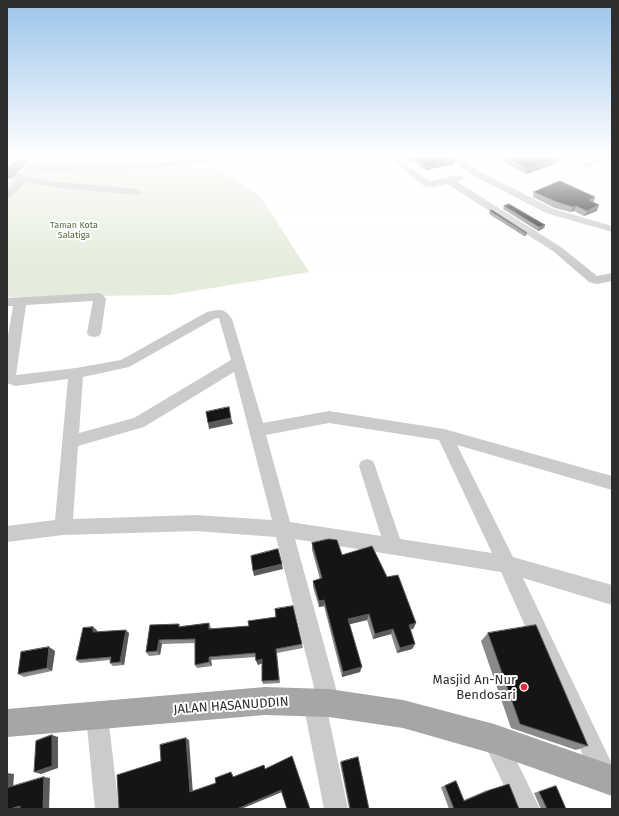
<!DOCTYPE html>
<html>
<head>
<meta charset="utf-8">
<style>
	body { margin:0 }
	#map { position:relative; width:619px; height:816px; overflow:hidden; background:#fff; font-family:"Fira Sans",sans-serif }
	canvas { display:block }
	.frame { position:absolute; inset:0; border:8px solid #2e2e2e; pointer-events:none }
</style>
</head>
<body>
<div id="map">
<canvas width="619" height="816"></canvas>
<div class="frame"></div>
</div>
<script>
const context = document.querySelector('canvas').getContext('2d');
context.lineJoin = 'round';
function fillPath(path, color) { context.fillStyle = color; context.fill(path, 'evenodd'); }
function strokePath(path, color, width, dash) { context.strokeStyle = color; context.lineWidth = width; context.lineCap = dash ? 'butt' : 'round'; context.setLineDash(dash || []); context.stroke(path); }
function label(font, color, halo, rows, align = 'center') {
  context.font = font + ' "Fira Sans",sans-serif'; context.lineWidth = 4; context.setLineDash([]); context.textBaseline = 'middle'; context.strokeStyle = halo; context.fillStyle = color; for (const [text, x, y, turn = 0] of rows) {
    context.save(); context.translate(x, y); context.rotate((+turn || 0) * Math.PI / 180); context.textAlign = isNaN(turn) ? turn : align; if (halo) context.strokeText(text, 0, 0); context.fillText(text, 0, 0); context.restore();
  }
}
fillPath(new Path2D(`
	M 26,162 L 215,168 L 260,196 L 309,272 L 170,295 L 7,297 L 7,183 Z`), '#e4ecdb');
fillPath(new Path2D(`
	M 210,155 L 223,155 C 217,161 203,163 195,164 C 173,167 20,176 10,167 L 15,164 C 59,165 103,165 147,163 C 168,162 190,161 210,155 Z
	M 385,155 L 395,155 L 429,181 L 459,175 L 462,176 L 464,178 L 462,180 L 456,181 L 561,247 L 597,276 L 612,273 L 612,281 L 597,284 L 589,282 L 553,251 L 447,184 L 433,187 L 424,186 Z
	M 444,155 L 454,155 L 459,158 L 469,155 L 483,155 L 482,157 L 465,162 L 480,172 L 554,209 L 612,226 L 612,232 L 546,213 L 474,176 Z
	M 603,155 L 612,155 L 612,157 L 591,167 L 588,168 L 583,165 Z
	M 15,171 L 27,177 L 58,182 L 137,189 L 142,192 L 137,195 L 58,188 L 26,182 L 10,197 L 7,198 L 7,190 L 18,179 L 10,174 Z
	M 98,293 L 102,294 L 106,299 L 101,333 L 99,336 L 94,337 L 89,336 L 87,333 L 93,301 L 26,305 L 16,375 L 76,368 L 121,360 L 207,312 C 219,309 225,308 232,319 L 263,423 L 329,411 L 444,429 L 612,476 L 612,490 L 457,445 L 513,557 L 612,585 L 612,605 L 523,578 L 612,764 L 612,791 L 597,787 L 501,572 L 295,539 L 340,703 L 337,711 L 328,714 L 348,809 L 324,809 L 303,702 L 306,694 L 315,691 L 276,537 L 196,531 L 63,535 L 7,542 L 7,526 L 55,520 L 68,379 L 15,386 L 7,383 L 7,342 L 13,306 L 7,306 L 7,298 ZM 219,318 L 231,360 L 134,418 L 79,433 L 83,377 L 129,367 L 214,319 ZM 234,372 L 272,520 L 196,515 L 73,519 L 78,446 L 144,427 ZM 329,423 L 439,440 L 492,553 L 400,539 L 375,466 L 373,461 L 367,459 L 361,461 L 359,466 L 381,536 L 290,522 L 266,435 Z
	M 97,705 L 105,708 L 108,716 L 119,809 L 95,809 L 86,716 L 89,708 Z
	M 494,727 L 502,731 L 540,809 L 515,809 L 482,739 L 486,731 Z`), '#cbcbcb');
fillPath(new Path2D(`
	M 265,687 L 329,689 L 403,700 L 494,724 L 612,765 L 612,796 L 494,754 L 403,728 L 329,717 L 265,715 L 7,737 L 7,709 Z`), '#a6a6a6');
fillPath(new Path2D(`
	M 20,155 L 34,155 L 12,178 L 7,179 L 7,168 Z`), '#959595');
fillPath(new Path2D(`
	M 398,155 L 448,155 L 455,159 L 454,164 L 426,170 L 413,161 L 407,162 Z
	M 492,155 L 553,155 L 557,163 L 527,174 L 492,156 Z
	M 612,156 L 612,161 L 610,160 L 611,157 Z
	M 534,192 L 595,197 L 593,202 L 597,211 L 584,216 L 574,211 L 571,212 L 555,208 L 533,197 Z
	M 504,206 L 545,225 L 544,228 L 538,231 L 503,209 Z
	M 490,211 L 527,233 L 526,236 L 524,236 L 489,214 Z
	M 312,543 L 342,555 L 387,577 L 416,623 L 413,629 L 410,629 L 415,644 L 412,649 L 397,653 L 391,634 L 373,639 L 367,620 L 349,624 L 360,672 L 342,677 L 324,606 L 319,607 L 313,587 L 313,581 L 320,579 L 312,550 Z
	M 209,623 L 211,628 L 302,644 L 303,648 L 277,653 L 280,683 L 263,684 L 262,681 L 262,663 L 258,665 L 256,657 L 211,660 L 212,666 L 197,668 L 195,665 L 195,643 L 162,644 L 160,655 L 149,656 L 146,652 L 150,625 L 181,626 Z
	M 97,630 L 97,632 L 129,633 L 124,665 L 113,666 L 110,663 L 110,660 L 80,663 L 76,660 Z
	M 488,633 L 588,746 L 576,750 L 511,728 L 481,641 Z
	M 49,647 L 55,651 L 52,671 L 24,677 L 18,674 Z
	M 341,762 L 369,809 L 349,808 L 340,763 Z
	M 456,781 L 464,800 L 485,791 L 509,784 L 519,809 L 449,809 L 441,787 Z
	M 556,786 L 566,809 L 541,809 L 534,793 L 550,788 Z`), '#8a8a8a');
fillPath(new Path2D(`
	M 414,157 L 413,161 L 407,162 L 408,158 Z
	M 559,158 L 557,163 L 527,174 L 528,168 Z
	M 455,159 L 454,164 L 426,170 L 427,166 Z
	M 595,197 L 593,203 L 589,200 Z
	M 599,205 L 597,211 L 584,216 L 587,211 Z
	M 576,206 L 574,211 L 571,212 L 573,207 Z
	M 545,225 L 544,228 L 538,231 L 539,227 Z
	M 231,418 L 233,424 L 209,429 L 208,423 Z
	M 282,564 L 283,569 L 254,576 L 253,571 Z
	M 324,600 L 324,606 L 319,607 L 319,601 Z
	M 369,614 L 367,620 L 347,625 L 348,619 Z
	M 416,623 L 413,629 L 406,630 L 409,625 Z
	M 7,627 L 8,628 L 7,637 Z
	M 93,627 L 97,630 L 96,635 L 93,632 Z
	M 393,629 L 391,634 L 373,639 L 375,634 Z
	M 126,630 L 129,633 L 124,665 L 120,662 Z
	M 159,640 L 162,644 L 160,655 L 157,651 Z
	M 415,644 L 412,649 L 397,653 L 400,648 Z
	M 49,647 L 55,651 L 52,671 L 47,668 Z
	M 209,657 L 211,660 L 212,666 L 209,662 Z
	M 262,659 L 263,663 L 258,665 L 256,661 Z
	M 362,667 L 360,672 L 342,677 L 343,672 Z
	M 52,735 L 58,737 L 58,768 L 41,774 L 34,772 Z
	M 186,738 L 189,740 L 193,794 L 190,792 Z
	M 7,773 L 14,774 L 13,790 L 7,789 Z
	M 44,777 L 50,778 L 49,809 L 43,809 Z
	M 281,790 L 282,792 L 241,809 L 237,809 Z
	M 20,806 L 27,806 L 19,809 L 10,809 Z`), '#5b5b5b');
const building = new Path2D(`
	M 404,155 L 448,155 L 455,159 L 427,166 L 414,157 L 408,158 Z
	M 502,155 L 553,155 L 559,158 L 528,168 Z
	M 560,181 L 595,197 L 589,200 L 599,205 L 587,211 L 576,206 L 573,207 L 557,202 L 534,192 Z
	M 509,204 L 545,225 L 539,227 L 504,206 Z
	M 492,210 L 527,233 L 526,233 L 490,211 Z
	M 229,407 L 231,418 L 208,423 L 206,412 Z
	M 329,539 L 337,540 L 342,555 L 372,546 L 387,577 L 398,575 L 416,623 L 409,625 L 415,644 L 400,648 L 393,629 L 375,634 L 369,614 L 348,619 L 362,667 L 343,672 L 324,600 L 319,601 L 313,581 L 322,578 L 312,543 Z
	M 278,549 L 282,564 L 253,571 L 251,556 Z
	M 293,606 L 302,644 L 276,649 L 279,680 L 262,681 L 262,659 L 256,661 L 255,653 L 209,657 L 209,662 L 195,665 L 195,639 L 159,640 L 157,651 L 146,652 L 150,625 L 179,624 L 179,627 L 209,623 L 209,629 L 249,626 L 248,621 L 276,617 L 275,609 Z
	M 536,625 L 588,746 L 520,724 L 488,633 Z
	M 93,627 L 93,632 L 126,630 L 120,662 L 110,663 L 111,657 L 76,660 L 83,628 Z
	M 49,647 L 47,668 L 18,674 L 21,652 Z
	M 52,735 L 52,766 L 34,772 L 36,741 Z
	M 186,738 L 190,792 L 216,783 L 215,778 L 231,772 L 233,777 L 264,765 L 265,769 L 292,756 L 310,809 L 287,809 L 281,790 L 237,809 L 119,809 L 117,775 L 161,761 L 160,745 Z
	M 358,757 L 369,809 L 348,809 L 350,808 L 341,762 Z
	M 44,777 L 43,809 L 20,809 L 20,806 L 10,809 L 7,809 L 7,788 Z
	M 456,781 L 464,801 L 490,790 L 509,784 L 519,809 L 454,809 L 445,786 Z
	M 556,786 L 566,809 L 545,809 L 547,809 L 539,792 Z`);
fillPath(building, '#151515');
strokePath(building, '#5b5b5b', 1);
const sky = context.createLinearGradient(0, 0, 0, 269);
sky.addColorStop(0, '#9bc4ea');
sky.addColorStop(0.58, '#fff');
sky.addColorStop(1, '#ffffff00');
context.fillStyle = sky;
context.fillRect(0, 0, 619, 269);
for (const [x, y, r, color] of [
	[524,687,4,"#ea2b36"]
]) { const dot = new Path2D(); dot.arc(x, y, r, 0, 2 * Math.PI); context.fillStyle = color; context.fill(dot); strokePath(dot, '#fff', 1.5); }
label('9px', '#506b3a', '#fff', [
	["Taman Kota",74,225],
	["Salatiga",74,235]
]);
label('13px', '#2e2e2e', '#fff', [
	["Masjid An-Nur",516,680],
	["Bendosari",516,695]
], 'right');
label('13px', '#2e2e2e', '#fff', [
	["JALAN HASANUDDIN",231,706,-4]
]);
</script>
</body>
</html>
